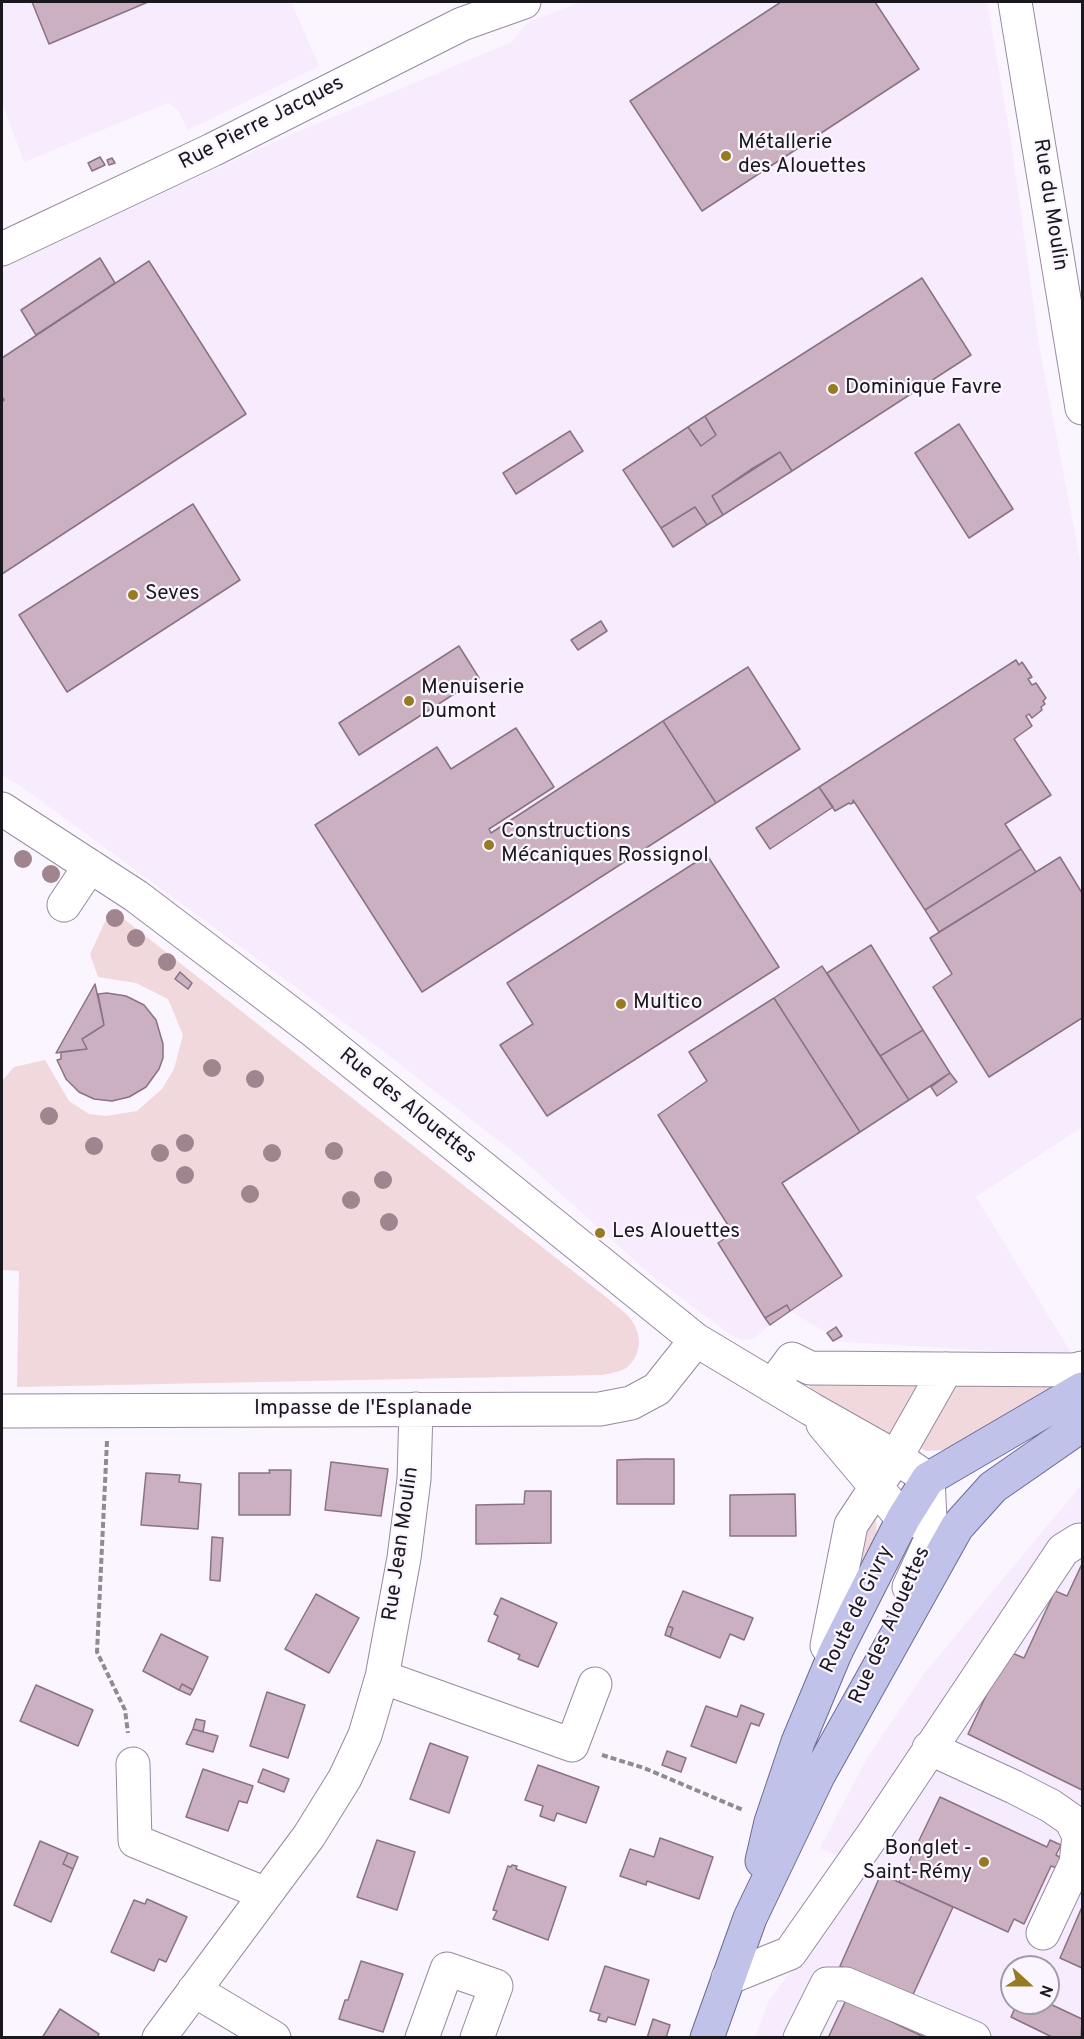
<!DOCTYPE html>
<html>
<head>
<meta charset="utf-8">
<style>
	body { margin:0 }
	#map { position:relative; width:1084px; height:2039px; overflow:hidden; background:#faf5fe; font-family:Overpass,sans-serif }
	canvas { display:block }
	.frame { position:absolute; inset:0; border:3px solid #1b171f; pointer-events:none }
	.north { position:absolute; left:1000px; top:1955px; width:60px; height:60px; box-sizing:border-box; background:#faf5fe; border:2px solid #a19ca5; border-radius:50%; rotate:111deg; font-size:16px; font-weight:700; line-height:24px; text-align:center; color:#1b171f }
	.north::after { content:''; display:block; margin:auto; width:21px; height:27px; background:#987a23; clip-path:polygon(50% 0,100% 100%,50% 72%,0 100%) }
</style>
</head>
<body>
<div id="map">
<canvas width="1084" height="2039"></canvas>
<div class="frame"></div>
<div class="north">N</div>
</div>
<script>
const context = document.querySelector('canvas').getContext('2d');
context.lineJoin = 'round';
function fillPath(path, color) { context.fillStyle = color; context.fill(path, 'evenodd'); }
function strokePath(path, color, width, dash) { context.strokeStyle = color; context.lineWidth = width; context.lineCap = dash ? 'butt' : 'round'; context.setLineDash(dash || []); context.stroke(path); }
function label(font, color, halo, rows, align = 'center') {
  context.font = font + ' Overpass,sans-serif'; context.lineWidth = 4.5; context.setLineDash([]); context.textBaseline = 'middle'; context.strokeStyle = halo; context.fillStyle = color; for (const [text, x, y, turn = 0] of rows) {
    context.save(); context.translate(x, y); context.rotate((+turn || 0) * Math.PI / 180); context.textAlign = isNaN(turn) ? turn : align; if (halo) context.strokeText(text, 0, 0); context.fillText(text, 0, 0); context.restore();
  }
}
fillPath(new Path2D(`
	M 2,2 L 291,2 L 319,66 L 188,130 L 178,110 L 168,103 L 24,162 L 2,102 Z
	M 581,2 L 987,2 L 1012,147 L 1039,345 L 1082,570 L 1082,1127 L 976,1197 L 1073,1356 L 832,1341 L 827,1333 L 790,1311 L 770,1325 L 755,1338 L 743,1340 L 731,1335 L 652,1276 L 521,1158 L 379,1048 L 22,787 L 2,775 L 2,267 L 290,135 L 512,42 L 528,22 Z
	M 1082,1484 L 1082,2037 L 755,2038 L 769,2000 L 869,1870 L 820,1848 L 867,1758 L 923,1675 ZM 1012,1967 L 1048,1967 L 1048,2003 L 1012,2003 Z`), '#f6ecfe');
fillPath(new Path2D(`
	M 111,909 L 611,1301 C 617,1307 627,1313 632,1321 C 643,1337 641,1356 626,1368 C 620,1372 610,1373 603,1375 L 17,1387 L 19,1271 L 2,1270 L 2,1081 L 14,1067 L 45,1060 L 69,1101 L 89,1114 L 106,1116 L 137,1111 L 162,1089 L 174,1069 L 183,1035 L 168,999 L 136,983 L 98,977 L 90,954 Z
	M 1082,1372 L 967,1441 L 943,1450 L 926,1451 L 919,1447 L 952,1375 Z
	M 801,1373 L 934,1375 L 897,1441 L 812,1390 Z
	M 869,1510 L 876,1519 L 877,1541 L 838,1629 Z`), '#f0d8dc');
const building = new Path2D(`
	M 32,2 L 148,2 L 49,44 Z
	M 781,2 L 875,2 L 919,69 L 702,211 L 630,101 Z
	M 100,157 L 105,165 L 92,171 L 88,163 Z
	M 112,158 L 115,163 L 109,165 L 107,160 Z
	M 100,258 L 115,283 L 36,335 L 21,310 Z
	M 149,261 L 246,414 L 2,574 L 2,402 L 4,400 L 2,397 L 2,358 Z
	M 922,278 L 971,355 L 792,471 L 780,452 L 750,470 L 712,496 L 723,515 L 707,525 L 695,507 L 661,528 L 623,470 L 688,427 L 701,446 L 716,435 L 705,416 Z
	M 705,416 L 716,435 L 701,446 L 688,427 Z
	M 959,424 L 1013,509 L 969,538 L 915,453 Z
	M 570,431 L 583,451 L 516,494 L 503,473 Z
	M 780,452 L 792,471 L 723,515 L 712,496 Z
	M 193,504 L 240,580 L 67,692 L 19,615 Z
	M 695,507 L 707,525 L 673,547 L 661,528 Z
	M 601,621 L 607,631 L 578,650 L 571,640 Z
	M 459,646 L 479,678 L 359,755 L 339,723 Z
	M 1016,660 L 1019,665 L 1022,662 L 1032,677 L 1028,679 L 1032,685 L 1036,683 L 1046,698 L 1043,701 L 1045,704 L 1041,707 L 1042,710 L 1032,718 L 1029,714 L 1026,716 L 1032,726 L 1014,739 L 1051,795 L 1005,824 L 1021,849 L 925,910 L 853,800 L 853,803 L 850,804 L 849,803 L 835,811 L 819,787 Z
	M 748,667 L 800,749 L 716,803 L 663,721 Z
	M 663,721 L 716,803 L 422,992 L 315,825 L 437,747 L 451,769 L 516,728 L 554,787 L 489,829 L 491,833 Z
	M 819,787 L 833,807 L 770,849 L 756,828 Z
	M 1021,849 L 1036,872 L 939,932 L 925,910 Z
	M 707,855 L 779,967 L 547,1116 L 500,1045 L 533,1024 L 507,983 Z
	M 1060,857 L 1082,893 L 1082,1018 L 989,1077 L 933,987 L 952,974 L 930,938 Z
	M 871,945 L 923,1030 L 880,1056 L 827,973 Z
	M 822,966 L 909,1100 L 860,1132 L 774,998 Z
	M 180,972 L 192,983 L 188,989 L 175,979 Z
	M 95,984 L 104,1025 L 82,1039 L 87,1049 L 56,1053 Z
	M 107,993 L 126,996 L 144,1005 L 156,1020 L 163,1044 L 163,1058 L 159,1069 L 146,1087 L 129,1097 L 112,1101 L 94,1099 L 79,1092 L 66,1079 L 57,1060 L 61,1059 L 61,1052 L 87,1049 L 82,1039 L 104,1025 L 98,994 Z
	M 774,998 L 860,1132 L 782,1183 L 842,1276 L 790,1311 L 787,1305 L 765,1318 L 718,1243 L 733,1233 L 658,1115 L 707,1081 L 689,1052 Z
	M 923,1030 L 950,1073 L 909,1100 L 880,1056 Z
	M 950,1073 L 957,1082 L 937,1096 L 931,1087 Z
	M 787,1305 L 790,1311 L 770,1325 L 765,1318 Z
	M 836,1327 L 842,1336 L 833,1341 L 827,1333 Z
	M 644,1459 L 674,1459 L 674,1504 L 617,1504 L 617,1460 Z
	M 331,1462 L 388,1469 L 381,1516 L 325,1510 Z
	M 269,1470 L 291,1470 L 290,1515 L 239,1515 L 239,1473 L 270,1473 Z
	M 146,1473 L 180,1475 L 179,1482 L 201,1484 L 198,1529 L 141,1525 Z
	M 525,1491 L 551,1491 L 551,1543 L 476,1544 L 476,1505 L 524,1504 Z
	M 795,1494 L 796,1536 L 730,1536 L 730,1495 Z
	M 212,1537 L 223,1538 L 220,1581 L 210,1580 Z
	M 1082,1564 L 1082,1790 L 968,1734 L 1007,1651 L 1024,1658 L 1055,1591 L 1067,1596 Z
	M 683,1591 L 753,1618 L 744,1640 L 730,1634 L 720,1658 L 670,1637 L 673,1628 L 668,1626 Z
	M 316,1594 L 359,1618 L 329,1673 L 285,1649 Z
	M 501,1598 L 557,1623 L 538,1667 L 518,1659 L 520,1655 L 488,1641 L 498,1616 L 494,1614 Z
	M 668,1626 L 673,1628 L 670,1637 L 665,1635 Z
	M 161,1634 L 208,1657 L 193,1690 L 182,1684 L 179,1690 L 143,1671 Z
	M 182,1684 L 193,1690 L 190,1695 L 179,1690 Z
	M 36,1685 L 93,1710 L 78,1746 L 20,1721 Z
	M 267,1692 L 305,1705 L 288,1758 L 250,1746 Z
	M 741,1705 L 764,1714 L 759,1726 L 751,1723 L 736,1763 L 691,1746 L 706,1706 L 737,1717 Z
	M 196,1719 L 205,1721 L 203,1732 L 193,1729 Z
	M 193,1729 L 218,1736 L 213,1752 L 186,1744 Z
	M 430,1743 L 468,1757 L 449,1813 L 410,1799 Z
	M 667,1751 L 686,1758 L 681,1772 L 662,1765 Z
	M 538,1765 L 599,1787 L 586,1823 L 557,1813 L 554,1821 L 540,1816 L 543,1806 L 525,1800 Z
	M 203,1769 L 253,1786 L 247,1803 L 239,1801 L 228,1831 L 186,1817 Z
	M 263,1769 L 289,1779 L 284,1792 L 258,1782 Z
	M 940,1797 L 1047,1847 L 1050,1840 L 1061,1845 L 1056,1855 L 1061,1858 L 1057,1868 L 1051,1866 L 1024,1924 L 1014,1919 L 1008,1932 L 899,1882 Z
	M 660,1838 L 713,1857 L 699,1899 L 647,1881 L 646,1885 L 620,1876 L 630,1849 L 654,1857 Z
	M 377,1840 L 415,1852 L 397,1910 L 357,1897 Z
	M 40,1841 L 68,1853 L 63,1864 L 73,1869 L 51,1922 L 14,1905 Z
	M 68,1853 L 78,1857 L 73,1869 L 63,1864 Z
	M 512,1865 L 517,1866 L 516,1869 L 566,1887 L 548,1940 L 493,1919 L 497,1911 L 493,1910 L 508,1866 L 511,1867 Z
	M 881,1874 L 953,1907 L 911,1999 L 840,1966 Z
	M 147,1899 L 187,1917 L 166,1962 L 159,1959 L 154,1971 L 111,1952 L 134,1900 L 145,1904 Z
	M 1082,1907 L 1082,1968 L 1060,1958 Z
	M 361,1961 L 403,1974 L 383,2032 L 339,2019 L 345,2000 L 348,2000 Z
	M 605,1966 L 649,1980 L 635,2025 L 608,2017 L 606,2022 L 598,2020 L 600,2014 L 590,2011 Z
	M 846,2000 L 926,2038 L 828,2038 Z
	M 1017,2003 L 1048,2003 L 1082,2019 L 1081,2038 L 1054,2038 L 1011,2017 Z
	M 60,2009 L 99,2034 L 97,2038 L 42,2038 Z
	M 653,2019 L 670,2025 L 666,2038 L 647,2038 Z`);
fillPath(building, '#cbb0c2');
strokePath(building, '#897382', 1.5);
const minor = new Path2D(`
	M 1015,2 L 1082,408
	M 2,249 L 212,150 L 462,24 L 524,2
	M 2,809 L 136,896 L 310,1028 L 696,1340 L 811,1409 L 896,1457 L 928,1479 L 931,1539 L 909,1587
	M 64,905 L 90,866
	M 772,1386 L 792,1359 L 810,1368 L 1074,1370 L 1082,1368
	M 2,1411 L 600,1409 L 631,1403 L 657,1389 L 696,1340
	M 823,1424 L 903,1519 L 931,1523
	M 836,1651 L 827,1646 L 851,1525 L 896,1457 L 946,1369
	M 382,1677 L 572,1745 L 595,1684
	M 929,1748 L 1014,1787 L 1051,1806 L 1071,1820 L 1079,1836 L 1076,1863 L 1043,1933
	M 133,1764 L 135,1841 L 266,1894
	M 728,1978 L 790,1953 L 874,1833 L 1063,1550 L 1079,1540 L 1082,1541
	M 194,1990 L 274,2038
	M 159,2038 L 309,1836 L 345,1778 L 365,1735 L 382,1677 L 404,1558 L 414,1479 L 416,1409
	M 422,2038 L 447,1969 L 496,1986 L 477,2038
	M 800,2038 L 827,1984 L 846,1984 L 974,2038`);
const major = new Path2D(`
	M 762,1861 L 771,1822 L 798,1742 L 836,1651 L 903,1519 L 928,1479 L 1082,1389
	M 707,2038 L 750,1918 L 818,1776 L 957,1527 L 993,1487 L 1082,1425`);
strokePath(minor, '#968a9f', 35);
strokePath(major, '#6c6c99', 35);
strokePath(new Path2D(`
	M 107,1441 L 97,1652 L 125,1710 L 128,1733
	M 602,1755 L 644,1768 L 743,1810`), '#8f8b93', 4, [6, 3]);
strokePath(minor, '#fff', 33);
strokePath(major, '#c1c2e9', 33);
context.fillStyle = '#a0848e';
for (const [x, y] of [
	[23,859],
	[51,874],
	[115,918],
	[136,938],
	[167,962],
	[212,1068],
	[255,1079],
	[49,1116],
	[185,1143],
	[94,1146],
	[334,1151],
	[160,1153],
	[272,1153],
	[185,1175],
	[383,1180],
	[250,1194],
	[351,1200],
	[389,1222]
]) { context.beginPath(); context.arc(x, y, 9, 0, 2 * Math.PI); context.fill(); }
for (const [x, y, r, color] of [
	[726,156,6,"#987a23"],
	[833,389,6,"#987a23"],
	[133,595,6,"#987a23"],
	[409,701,6,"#987a23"],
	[489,845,6,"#987a23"],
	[621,1004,6,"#987a23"],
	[600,1233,6,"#987a23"],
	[984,1862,6,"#987a23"]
]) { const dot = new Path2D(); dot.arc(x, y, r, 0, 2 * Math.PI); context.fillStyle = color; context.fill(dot); strokePath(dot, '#faf5fe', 2); }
label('21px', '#1b171f', '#faf5fe', [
	["Rue Pierre Jacques",262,124,-27],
	["Rue du Moulin",1049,205,81],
	["Rue des Alouettes",407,1107,39],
	["Impasse de l'Esplanade",363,1410],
	["Rue Jean Moulin",402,1544,-82],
	["Route de Givry",858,1610,-64],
	["Rue des Alouettes",891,1626,-66]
]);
label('21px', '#1b171f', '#faf5fe', [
	["Métallerie",738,144],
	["des Alouettes",738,168],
	["Dominique Favre",845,389],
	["Seves",145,595],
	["Menuiserie",421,689],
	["Dumont",421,713],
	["Constructions",501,833],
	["Mécaniques Rossignol",501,857],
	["Multico",633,1004],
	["Les Alouettes",612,1233],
	["Bonglet -",972,1850,"right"],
	["Saint-Rémy",972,1874,"right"]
], 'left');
</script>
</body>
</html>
